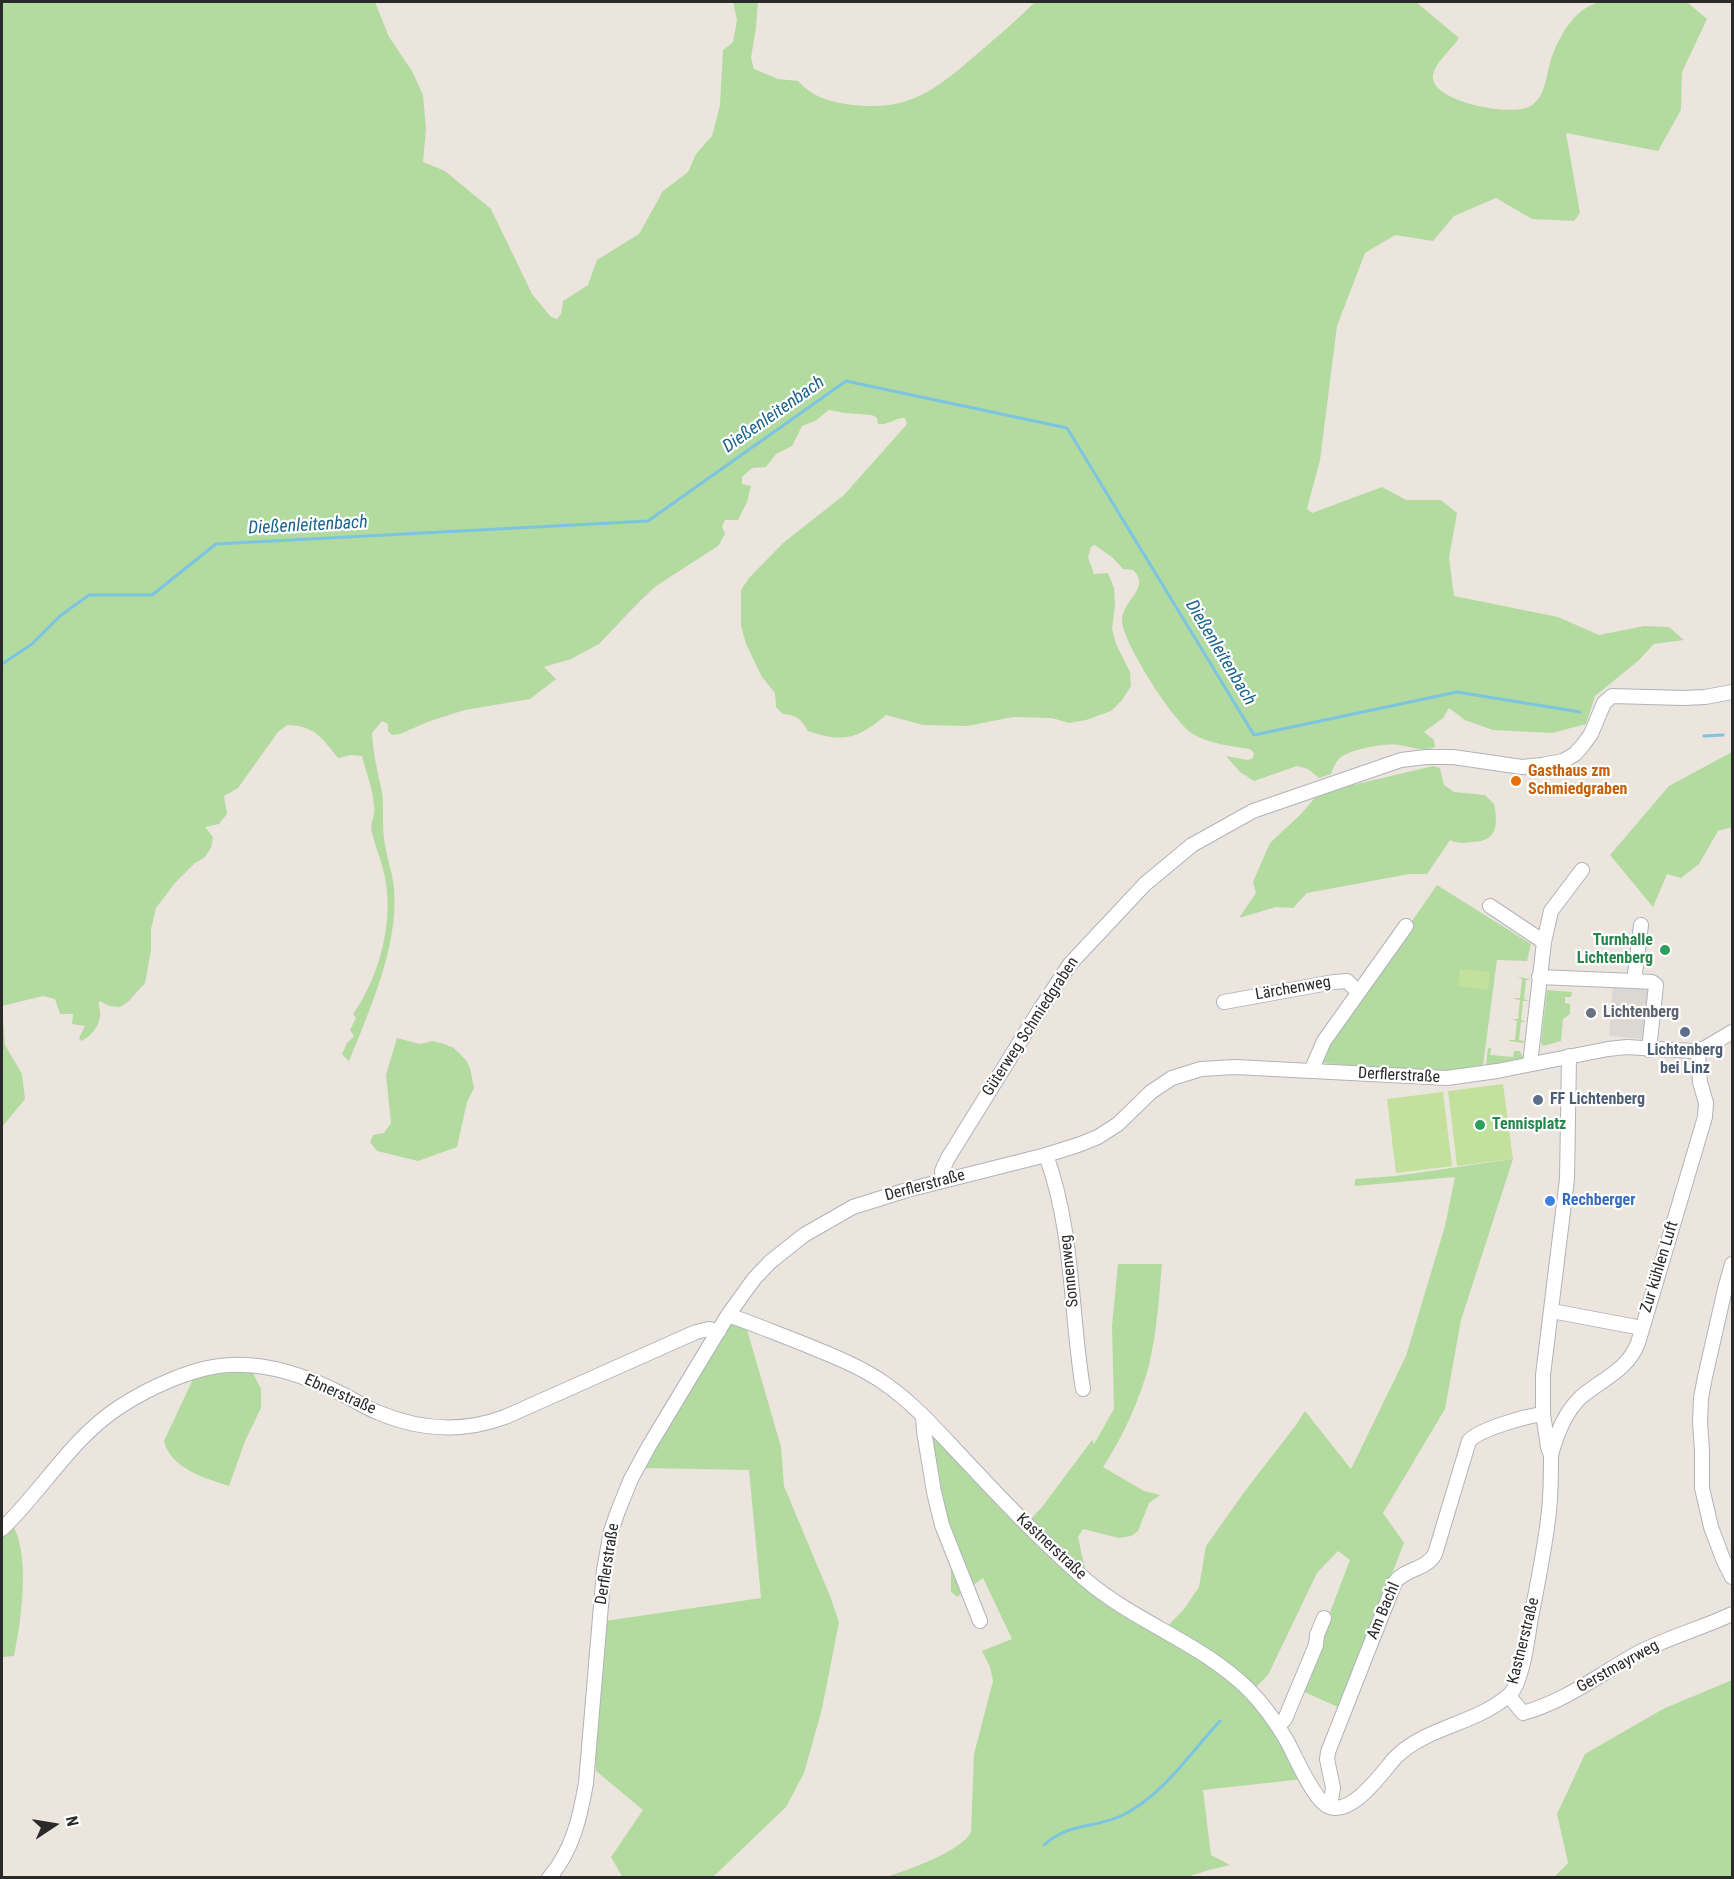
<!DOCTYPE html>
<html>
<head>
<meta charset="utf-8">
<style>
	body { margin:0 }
	#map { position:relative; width:1734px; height:1879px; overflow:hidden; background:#ebe5de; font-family:"Roboto Condensed",sans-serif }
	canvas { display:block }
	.frame { position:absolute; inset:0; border:3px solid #2a2a2a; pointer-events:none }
	.north { position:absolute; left:24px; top:1795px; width:60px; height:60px; -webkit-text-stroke:4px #fff; paint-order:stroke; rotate:78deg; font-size:16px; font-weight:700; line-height:24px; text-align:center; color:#2a2a2a }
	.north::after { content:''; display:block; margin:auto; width:21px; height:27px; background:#2a2a2a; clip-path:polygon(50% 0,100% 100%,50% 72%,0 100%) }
</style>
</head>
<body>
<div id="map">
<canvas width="1734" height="1879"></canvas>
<div class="frame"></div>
<div class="north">N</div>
</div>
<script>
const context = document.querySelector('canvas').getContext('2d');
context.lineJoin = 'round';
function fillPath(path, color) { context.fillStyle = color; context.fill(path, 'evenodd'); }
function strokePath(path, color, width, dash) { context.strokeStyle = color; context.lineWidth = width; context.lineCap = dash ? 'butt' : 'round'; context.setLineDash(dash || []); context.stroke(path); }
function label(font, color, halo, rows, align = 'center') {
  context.font = font + ' "Roboto Condensed",sans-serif'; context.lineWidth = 4.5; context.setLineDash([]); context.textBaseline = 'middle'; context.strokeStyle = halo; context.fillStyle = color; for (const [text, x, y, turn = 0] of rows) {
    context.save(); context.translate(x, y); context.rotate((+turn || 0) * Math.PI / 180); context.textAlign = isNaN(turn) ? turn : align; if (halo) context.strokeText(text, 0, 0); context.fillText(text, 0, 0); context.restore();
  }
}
fillPath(new Path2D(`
	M 2,2 L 375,2 L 389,37 L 412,71 L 423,95 L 426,129 L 423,162 L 445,171 L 491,209 L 532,294 L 551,317 L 557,319 L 561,314 L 563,301 L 588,285 L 597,260 L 639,234 L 663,191 L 688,172 L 696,154 L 712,136 L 720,105 L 723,50 L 733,42 L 737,20 L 733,2 L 758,2 L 756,27 L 751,58 L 754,69 L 778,79 L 798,81 C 812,96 826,101 846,104 C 907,113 933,92 977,54 C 997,37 1017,20 1035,2 L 1416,2 L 1459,38 C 1452,49 1431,66 1433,79 C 1436,103 1516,118 1532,105 C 1546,95 1546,75 1551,59 C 1559,37 1574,8 1600,2 C 1606,0 1616,2 1623,2 C 1644,2 1666,2 1687,2 L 1707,19 L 1682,72 L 1681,110 L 1658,151 L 1566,133 L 1580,213 L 1574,221 L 1532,219 L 1496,198 L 1454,216 L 1433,241 L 1395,235 L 1365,253 L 1337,326 L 1320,460 L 1307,509 L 1312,513 L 1382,487 L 1406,500 L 1441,500 L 1457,513 L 1449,558 L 1454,596 L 1558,617 L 1599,635 L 1644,626 L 1669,627 L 1684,640 L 1654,644 L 1638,661 L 1595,696 L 1586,724 L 1552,733 L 1493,730 L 1465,720 L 1449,708 L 1443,718 L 1424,732 L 1434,740 L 1435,747 C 1423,752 1411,747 1399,745 C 1385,743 1351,749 1340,758 C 1335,762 1333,769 1331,774 L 1319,778 L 1308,769 L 1297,766 L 1254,781 L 1240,772 L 1226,756 L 1248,760 L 1253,758 L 1254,753 L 1250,749 C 1231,746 1210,744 1193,734 C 1175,724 1119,638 1122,618 C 1124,600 1151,587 1133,570 L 1123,569 L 1113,558 L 1095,545 L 1091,547 L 1088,557 L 1094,574 L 1108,573 L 1114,588 L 1115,605 L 1112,629 L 1116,644 L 1130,672 L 1131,686 L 1122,700 L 1111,711 L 1086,720 L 1069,723 L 1052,718 L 1013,717 L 967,726 L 923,725 L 886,715 C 858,739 843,743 808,731 C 801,719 797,715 783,714 L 776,707 L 775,693 L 762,677 L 746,644 L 741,626 L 741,590 L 749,578 L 783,543 L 844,495 L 907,424 L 905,418 C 895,417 888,426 878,424 L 877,418 L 872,415 L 845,413 L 829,410 L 815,421 L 802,426 L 792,446 L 776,454 L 766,467 L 752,468 L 742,477 L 742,484 L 751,486 L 747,502 L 738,520 L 725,520 L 722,527 L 725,534 L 718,546 L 656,586 L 639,602 L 599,644 L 571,659 L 544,667 L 556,679 L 530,699 L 465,710 L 430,721 L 400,734 L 392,735 L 388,731 L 388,724 L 382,721 L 372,733 C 373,754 378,773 382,792 C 384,808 382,823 384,838 C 386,855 392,871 394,888 C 399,944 370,1010 349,1061 L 342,1054 L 347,1043 L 354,1036 L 350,1030 L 356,1018 L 353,1014 C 380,976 395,919 384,873 C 381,859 375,846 372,833 C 369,824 376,815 374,806 C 373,789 366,772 362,756 L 351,755 L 338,758 C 321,737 315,726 287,725 L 278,732 L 238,788 L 224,796 L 227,814 L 219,824 L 205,827 L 213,837 L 211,848 L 204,858 L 195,863 L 175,883 L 156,908 L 151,929 L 151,950 L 145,983 L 129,1001 L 120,1007 L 110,1006 L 99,1001 C 98,1007 101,1010 100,1016 C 99,1027 90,1037 81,1041 L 79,1038 L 85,1026 L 72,1024 L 73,1014 L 60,1014 L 55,999 L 43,996 L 2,1006 L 5,1045 L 22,1074 L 25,1099 L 2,1127 Z
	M 1732,752 L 1732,827 L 1718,831 L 1699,864 L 1681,878 L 1667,874 L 1653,907 L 1610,855 L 1669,786 Z
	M 1433,766 L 1440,768 L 1444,785 L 1454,792 L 1485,795 L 1494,804 C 1498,824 1498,841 1473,842 C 1464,843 1458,844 1450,840 L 1427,874 L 1409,874 L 1307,893 L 1293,908 L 1276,907 L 1239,918 L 1256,893 L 1253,882 L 1270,843 L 1301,814 L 1319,793 Z
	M 1437,885 L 1531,944 L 1527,961 L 1497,960 L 1483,1065 L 1443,1073 L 1322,1063 L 1328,1042 Z
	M 1517,977 L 1531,979 L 1526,980 L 1524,999 L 1529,1001 L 1523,1001 L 1521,1020 L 1526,1022 L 1521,1022 L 1519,1040 L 1524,1041 L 1524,1043 L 1509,1041 L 1509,1040 L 1515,1040 L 1517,1021 L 1512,1019 L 1518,1019 L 1520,1000 L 1514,999 L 1515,998 L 1520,998 L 1522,979 Z
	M 1547,990 L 1572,992 L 1571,997 L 1565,997 L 1565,1003 L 1570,1004 L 1570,1014 L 1563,1019 L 1561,1041 L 1543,1046 L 1541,1042 Z
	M 397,1038 L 420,1044 L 433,1041 L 444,1044 L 454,1048 L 466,1060 L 470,1068 L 474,1088 L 467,1102 L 457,1147 L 418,1161 L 377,1151 L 370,1142 L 373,1135 L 384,1133 L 391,1123 L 386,1075 Z
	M 1488,1048 L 1491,1048 L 1490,1055 L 1513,1057 L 1514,1051 L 1520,1051 L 1523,1058 L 1486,1066 Z
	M 1513,1159 L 1461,1320 L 1445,1409 L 1383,1513 L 1404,1543 L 1340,1708 L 1300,1690 L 1350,1560 L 1338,1551 L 1317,1573 L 1268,1675 L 1255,1688 L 1168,1626 L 1184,1609 L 1199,1587 L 1206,1546 L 1245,1491 L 1296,1425 L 1305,1411 L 1351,1469 L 1406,1356 L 1445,1226 L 1455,1177 L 1355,1186 L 1355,1179 L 1396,1176 Z
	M 1118,1264 L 1162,1264 C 1159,1297 1157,1332 1149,1365 C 1139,1401 1124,1435 1103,1467 L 1144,1491 L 1160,1495 L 1149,1503 L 1138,1531 L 1131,1536 L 1119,1538 L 1083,1529 L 1078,1537 L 1086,1574 L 1028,1522 L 1042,1507 L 1092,1440 L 1094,1444 L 1114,1409 L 1112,1326 Z
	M 741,1309 L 781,1447 L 784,1486 L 830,1596 L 839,1622 L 822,1709 L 804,1773 L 786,1807 L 713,1877 L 623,1878 L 611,1857 L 643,1810 L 596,1771 L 595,1745 L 605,1621 L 761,1598 L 749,1470 L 643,1468 L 728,1325 Z
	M 233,1369 L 252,1371 L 261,1389 L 261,1408 L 245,1441 L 229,1486 C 205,1478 171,1469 164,1441 L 194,1377 Z
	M 922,1419 L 1041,1546 L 1215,1668 L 1266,1715 L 1303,1779 L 1203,1790 L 1211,1855 L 1230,1865 L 1209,1870 L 1187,1877 L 883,1878 C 905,1871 961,1852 971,1832 L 974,1754 L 993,1681 L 990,1667 L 982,1651 L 1012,1639 L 983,1578 L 957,1597 L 951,1592 L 951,1556 Z
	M 2,1514 C 35,1534 21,1624 14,1656 L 2,1657 Z
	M 1732,1680 L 1732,1877 L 1554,1877 L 1568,1863 L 1557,1814 L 1585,1754 L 1663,1709 Z`), '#b3dba0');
fillPath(new Path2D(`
	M 1460,969 L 1490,972 L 1488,990 L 1458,986 Z
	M 1503,1084 L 1513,1159 L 1457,1166 L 1448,1091 Z
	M 1443,1092 L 1452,1166 L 1396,1173 L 1387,1099 Z`), '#c3e19d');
fillPath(new Path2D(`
	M 1613,984 L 1650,986 L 1645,1039 L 1609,1036 Z`), '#dbd8d4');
strokePath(new Path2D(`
	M 2,664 L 32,644 L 60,616 L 89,595 L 152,595 L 216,544 L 648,521 L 846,381 L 1067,428 L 1254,735 L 1457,692 L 1580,712
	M 1704,736 L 1723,735
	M 1044,1845 C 1070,1822 1092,1829 1121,1816 C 1163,1796 1189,1754 1220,1721`), '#7cc4e1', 3);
const minor = new Path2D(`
	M 1490,906 L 1544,942
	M 1539,977 L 1634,981 L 1641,925
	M 1634,981 L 1652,982 L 1656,985 L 1649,1050
	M 1224,1002 L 1334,982 L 1347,981 L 1358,992
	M 1530,1064 L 1544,942 L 1551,911 L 1582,870
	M 1311,1071 L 1324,1041 L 1406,926
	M 1046,1155 C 1074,1232 1070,1310 1083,1389
	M 943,1180 L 942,1171 L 948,1158 L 1039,1011 L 1070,964 L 1145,884 L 1192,845 L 1253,811 L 1401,760 L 1426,757 L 1453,757 L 1522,767 L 1542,765 L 1563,761 L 1575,754 L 1583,745 L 1591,734 L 1604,703 L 1612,696 L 1683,698 L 1705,697 L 1732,692
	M 1732,1264 L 1725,1289 L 1705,1377 L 1701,1398 L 1700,1422 L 1702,1451 L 1702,1488 L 1711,1527 L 1723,1559 L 1732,1577
	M 1552,1311 L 1642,1328
	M 728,1315 C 752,1323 775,1333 799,1342 C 828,1354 858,1365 884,1383 C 915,1404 940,1434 966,1461 C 1005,1503 1044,1544 1087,1581 C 1137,1623 1203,1644 1249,1690 C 1264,1705 1276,1722 1287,1741 C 1295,1756 1312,1796 1326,1805 C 1349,1820 1382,1773 1394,1759 C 1423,1728 1471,1725 1504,1699 C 1510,1696 1513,1691 1516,1685 C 1524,1666 1527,1643 1530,1623 C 1537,1586 1545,1549 1549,1511 C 1551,1493 1551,1474 1551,1455 L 1548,1447 L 1543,1414 L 1543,1375 L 1567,1179 L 1569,1056
	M 923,1416 L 924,1431 L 934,1492 L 942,1525 L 980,1621
	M 1551,1455 C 1557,1433 1565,1412 1581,1397 C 1602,1379 1627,1371 1638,1343 L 1705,1117 L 1706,1103 L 1700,1082 L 1698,1051
	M 2,1529 C 42,1491 71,1439 118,1408 C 148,1388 195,1366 231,1365 C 269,1363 308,1377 340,1393 C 353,1399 364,1407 377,1412 C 419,1430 462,1433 505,1417 L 696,1332 L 709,1329 L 719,1331
	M 1509,1696 L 1523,1713 C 1566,1701 1600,1674 1638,1653 C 1669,1637 1702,1628 1732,1614
	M 1278,1726 L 1285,1719 L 1316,1645 L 1317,1635 L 1324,1618
	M 1330,1807 L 1333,1788 L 1327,1759 L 1328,1752 L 1395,1582 C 1406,1568 1426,1570 1435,1554 L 1469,1441 C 1479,1429 1527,1416 1543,1414
	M 549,1878 C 573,1850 580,1817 586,1783 L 604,1570 L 611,1531 L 618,1511 L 631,1479 L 649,1446 L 728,1315 L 754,1279 L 770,1262 L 804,1235 L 853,1207 L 907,1190 L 1046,1155 L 1078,1145 L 1098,1137 L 1118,1124 L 1151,1092 L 1172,1078 L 1201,1069 L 1235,1067 L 1447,1078 L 1497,1071 L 1608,1049 L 1627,1047 L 1692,1051 L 1705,1048 L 1732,1032`);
strokePath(minor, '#b1b3bc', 16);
strokePath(minor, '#fff', 14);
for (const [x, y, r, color] of [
	[1516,781,6,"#e8710a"],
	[1665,950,6,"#2e9e5b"],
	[1591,1013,6,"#6b7280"],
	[1685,1032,6,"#5c6f8a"],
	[1538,1100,6,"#5c6f8a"],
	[1480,1125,6,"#2e9e5b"],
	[1550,1201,6,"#3f7fe0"]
]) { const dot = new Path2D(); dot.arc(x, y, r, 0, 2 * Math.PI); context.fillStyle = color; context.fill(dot); strokePath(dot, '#fff', 2); }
label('bold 16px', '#c56008', '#fff', [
	["Gasthaus zm",1528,772],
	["Schmiedgraben",1528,790]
], 'left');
label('bold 16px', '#27864d', '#fff', [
	["Turnhalle",1653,941],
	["Lichtenberg",1653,959],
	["Tennisplatz",1492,1125,"left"]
], 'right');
label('16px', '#2a2a2a', '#fff', [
	["Lärchenweg",1293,989,-10],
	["Güterweg Schmiedgraben",1031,1027,-57],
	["Derflerstraße",1399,1076,3],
	["Derflerstraße",925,1186,-15],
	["Zur kühlen Luft",1660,1267,-73],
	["Sonnenweg",1070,1271,-96],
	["Ebnerstraße",340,1395,24],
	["Kastnerstraße",1051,1547,43],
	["Derflerstraße",608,1564,-81],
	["Am Bachl",1384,1611,-67],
	["Kastnerstraße",1524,1641,-76],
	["Gerstmayrweg",1618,1667,-29]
]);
label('bold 16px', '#5b616d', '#fff', [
	["Lichtenberg",1603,1013]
], 'left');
label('bold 16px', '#4e5e75', '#fff', [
	["Lichtenberg",1685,1051],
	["bei Linz",1685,1069],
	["FF Lichtenberg",1550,1100,"left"]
]);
label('bold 16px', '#366cbe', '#fff', [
	["Rechberger",1562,1201]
], 'left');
label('italic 18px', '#1c648c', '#fff', [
	["Dießenleitenbach",774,415,-35],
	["Dießenleitenbach",308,526,-3],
	["Dießenleitenbach",1220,653,59]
]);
</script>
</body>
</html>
